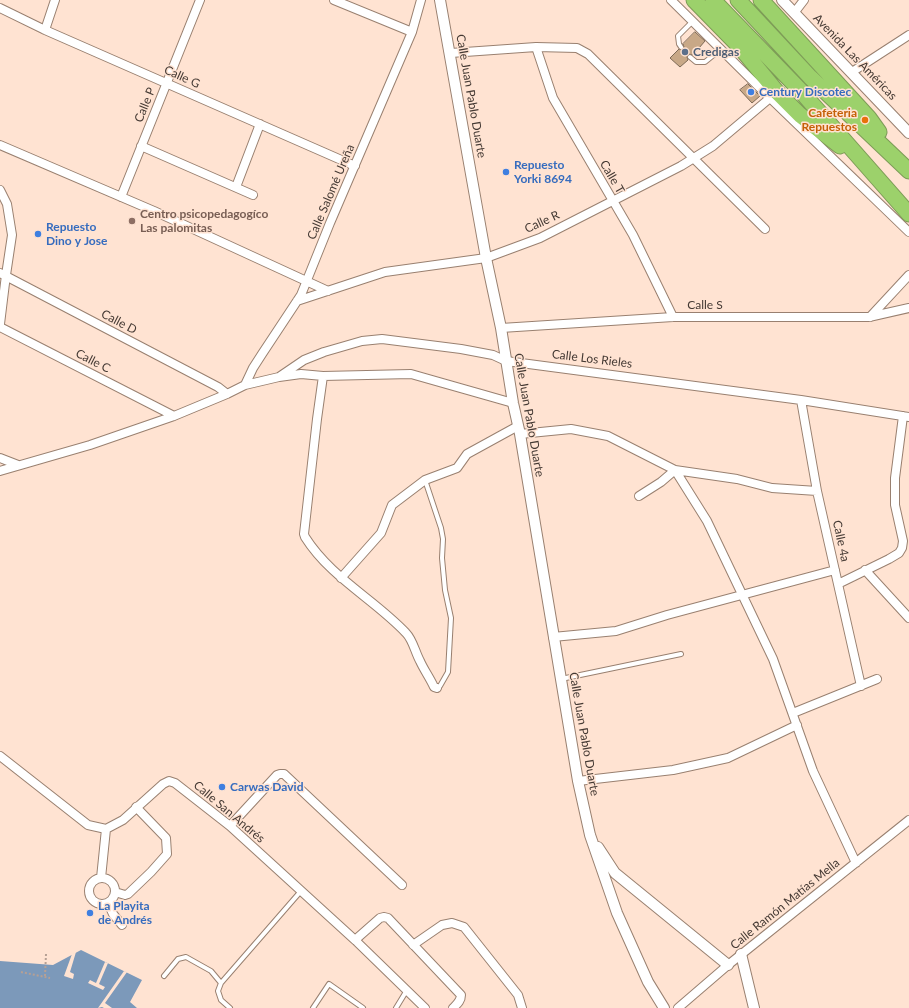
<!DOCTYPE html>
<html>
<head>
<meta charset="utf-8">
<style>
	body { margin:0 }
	canvas { display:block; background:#ffe3d2 }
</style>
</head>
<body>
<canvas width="909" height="1008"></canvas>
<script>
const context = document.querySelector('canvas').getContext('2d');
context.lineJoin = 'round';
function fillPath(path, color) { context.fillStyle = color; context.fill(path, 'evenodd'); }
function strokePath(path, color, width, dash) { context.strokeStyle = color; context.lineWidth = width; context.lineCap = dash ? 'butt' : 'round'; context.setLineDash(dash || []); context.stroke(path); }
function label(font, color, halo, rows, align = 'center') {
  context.font = font + ' Lato,sans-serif'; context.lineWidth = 3; context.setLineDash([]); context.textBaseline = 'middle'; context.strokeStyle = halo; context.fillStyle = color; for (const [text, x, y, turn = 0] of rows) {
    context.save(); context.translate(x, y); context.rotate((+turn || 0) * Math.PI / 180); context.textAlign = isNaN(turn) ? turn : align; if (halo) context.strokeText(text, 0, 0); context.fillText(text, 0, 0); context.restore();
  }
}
fillPath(new Path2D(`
	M 81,950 L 142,980 L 130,1002 L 137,1008 L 0,1008 L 0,961 L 53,965 Z`), '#7c99ba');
fillPath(new Path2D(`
	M 76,952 L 70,972 L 74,974 L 73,979 L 64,976 L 72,954 Z
	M 105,962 L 108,963 L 99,984 L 105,987 L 103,990 L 88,983 L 90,980 L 96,983 Z
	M 124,971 L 127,972 L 105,1003 L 112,1008 L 104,1008 L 102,1007 L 98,1008 Z`), '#ffe3d2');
const building = new Path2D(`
	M 695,32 L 705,41 L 693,55 L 688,54 L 687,57 L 688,60 L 680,67 L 670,58 L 679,49 L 683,50 L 684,47 L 683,44 Z
	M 748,84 L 760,96 L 752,103 L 740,90 Z`);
fillPath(building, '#c8a887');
strokePath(building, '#7c6955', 1);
const service = new Path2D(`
	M 681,47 L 679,44 L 678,36 L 692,22
	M 690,57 L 696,62 L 705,62 L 721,49
	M 425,480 L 441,528 L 443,539 L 442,558 L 445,590 L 451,618 L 448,672 L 440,686 L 437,688
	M 561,679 L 681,654
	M 164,976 L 178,959 L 186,957 L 211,971 L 221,983
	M 230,1008 L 221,1000 L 218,991 L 221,983 L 301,891
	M 313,1008 L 329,984 L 363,1008
	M 396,1008 L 407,990`);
const minor = new Path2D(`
	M 334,0 L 412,32
	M 671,0 L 770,98 L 909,232
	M 0,8 L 45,30 L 355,166
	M 794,13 L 804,0
	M 45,30 L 55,0
	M 536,47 L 553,98 L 633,235 L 673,317
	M 451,53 L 536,47 L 577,48 L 588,54 L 765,229
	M 852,72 L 909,35
	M 0,145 L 154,211 L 328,291
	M 141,146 L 253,195
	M 236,187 L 260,124
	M 0,190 L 7,204 L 12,235 L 6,275 L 0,324
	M 121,197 L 200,0
	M 0,273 L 218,387 L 227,394
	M 297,301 L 385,272 L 486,258 L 540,238 L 681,166 L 713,146 L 770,98
	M 870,317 L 909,275
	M 0,327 L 174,416
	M 501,328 L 673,317 L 869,317 L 909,308
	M 323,376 L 317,419 L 304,534 L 305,537 C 331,578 374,599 406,633 C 413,640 415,652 420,661 C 424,670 430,678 434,687 L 437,688
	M 279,377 L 304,360 L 324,352 L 362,341 L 382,339 L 461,349 L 493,355 L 506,361 L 801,400 L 909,417
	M 245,385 L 253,368 L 262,354 L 301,295 L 330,223 L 412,32 L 421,0
	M 801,400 L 817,491 L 861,686
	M 520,434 L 571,429 L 608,436 L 675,470 L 737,479 L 772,488 L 817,491
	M 0,458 L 18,465
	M 675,470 L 707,521 L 773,659 L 813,771 L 856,863
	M 0,471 L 90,445 L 174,416 L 227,394 L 245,385 L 279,377 L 301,374 L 323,376 L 411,374 L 513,403
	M 639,496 L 661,482 L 675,470
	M 865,570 L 909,618
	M 341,578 L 381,533 L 392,505 L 425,480 L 457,468 L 467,454 L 518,426
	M 838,584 L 889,559 L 899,553 L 902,548 L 903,541 L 895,505 L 895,478 L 903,416
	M 553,637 L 616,631 L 667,615 L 835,570
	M 793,713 L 877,679
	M 0,756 L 88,825 L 106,829 L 123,820 L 163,784 L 169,781 L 175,783 L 230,826 L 355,940 L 425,1008
	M 578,781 L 673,770 L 728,758 L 797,725
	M 230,826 L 277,775 L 280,774 L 284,774 L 402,885
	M 101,878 L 106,829
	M89 891a13 13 0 1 1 26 0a13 13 0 1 1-26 0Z
	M 115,892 L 125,895 L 128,894 L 151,872 L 167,854 L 166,838 L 136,807
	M 108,903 L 113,914 L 122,925
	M 355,940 L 380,918 L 384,917 L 388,918 L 461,995 C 461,1001 457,1004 453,1008
	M 413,945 L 442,925 L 452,923 L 464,927 L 518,995 L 522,1008
	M 678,1008 L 728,965 L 909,820`);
const tertiary = new Path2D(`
	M 440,0 L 486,258 L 501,328 L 513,403 L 520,434 L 578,781 L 590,835 L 617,913 L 648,982 L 664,1008
	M 782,0 L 909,133
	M 598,847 L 615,873 L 728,965
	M 741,954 L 754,1008`);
const motorway = new Path2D(`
	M 694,0 L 740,47 L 777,92 L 800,115 L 840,146
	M 713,0 L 799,89 L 909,214
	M 738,0 L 810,77 L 909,171
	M 761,0 L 869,118 L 879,132`);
strokePath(service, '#998070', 6);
strokePath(minor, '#998070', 10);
strokePath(tertiary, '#998070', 12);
strokePath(motorway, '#7d9c57', 17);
strokePath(new Path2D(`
	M 21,972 L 50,978
	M 45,976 L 46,954`), '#b6a094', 2, [2, 2]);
strokePath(service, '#fff', 4);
strokePath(minor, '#fff', 8);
strokePath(tertiary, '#fff', 10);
strokePath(motorway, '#9cd16b', 15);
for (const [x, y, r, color] of [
	[685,52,4,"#5c6f8a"],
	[751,92,4,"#3f7fe0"],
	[865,120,4,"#e8710a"],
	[506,172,4,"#3f7fe0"],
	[132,221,4,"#8d6e63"],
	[38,234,4,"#3f7fe0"],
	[222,787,4,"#3f7fe0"],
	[90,913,4,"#3f7fe0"]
]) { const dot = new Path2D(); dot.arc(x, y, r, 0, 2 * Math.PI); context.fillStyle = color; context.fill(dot); strokePath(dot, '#ffe3d2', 1.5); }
label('bold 12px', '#4e5e75', '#ffe3d2', [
	["Credigas",693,52]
], 'left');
label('12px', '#443933', '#ffe3d2', [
	["Avenida Las Américas",855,57,46],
	["Calle G",182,77,24],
	["Calle Juan Pablo Duarte",471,96,80],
	["Calle P",145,105,-68],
	["Calle T",612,177,60],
	["Calle Salomé Ureña",331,192,-67],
	["Calle R",542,222,-25],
	["Calle S",705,305],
	["Calle D",119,322,28],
	["Calle Los Rieles",592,359,7],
	["Calle C",93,361,27],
	["Calle Juan Pablo Duarte",529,415,80],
	["Calle 4a",841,541,78],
	["Calle Juan Pablo Duarte",584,734,80],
	["Calle San Andrés",229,812,40],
	["Calle Ramón Matías Mella",785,904,-39]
]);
label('bold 12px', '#366cbe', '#ffe3d2', [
	["Century Discotec",759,92],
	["Repuesto",514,165],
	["Yorki 8694",514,179],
	["Repuesto",46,227],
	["Dino y Jose",46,241],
	["Carwas David",230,787],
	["La Playita",98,906],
	["de Andrés",98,920]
], 'left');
label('bold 12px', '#c56008', '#ffe3d2', [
	["Cafeteria",857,113],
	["Repuestos",857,127]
], 'right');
label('bold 12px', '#785e54', '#ffe3d2', [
	["Centro psicopedagogíco",140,214],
	["Las palomitas",140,228]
], 'left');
</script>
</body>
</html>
